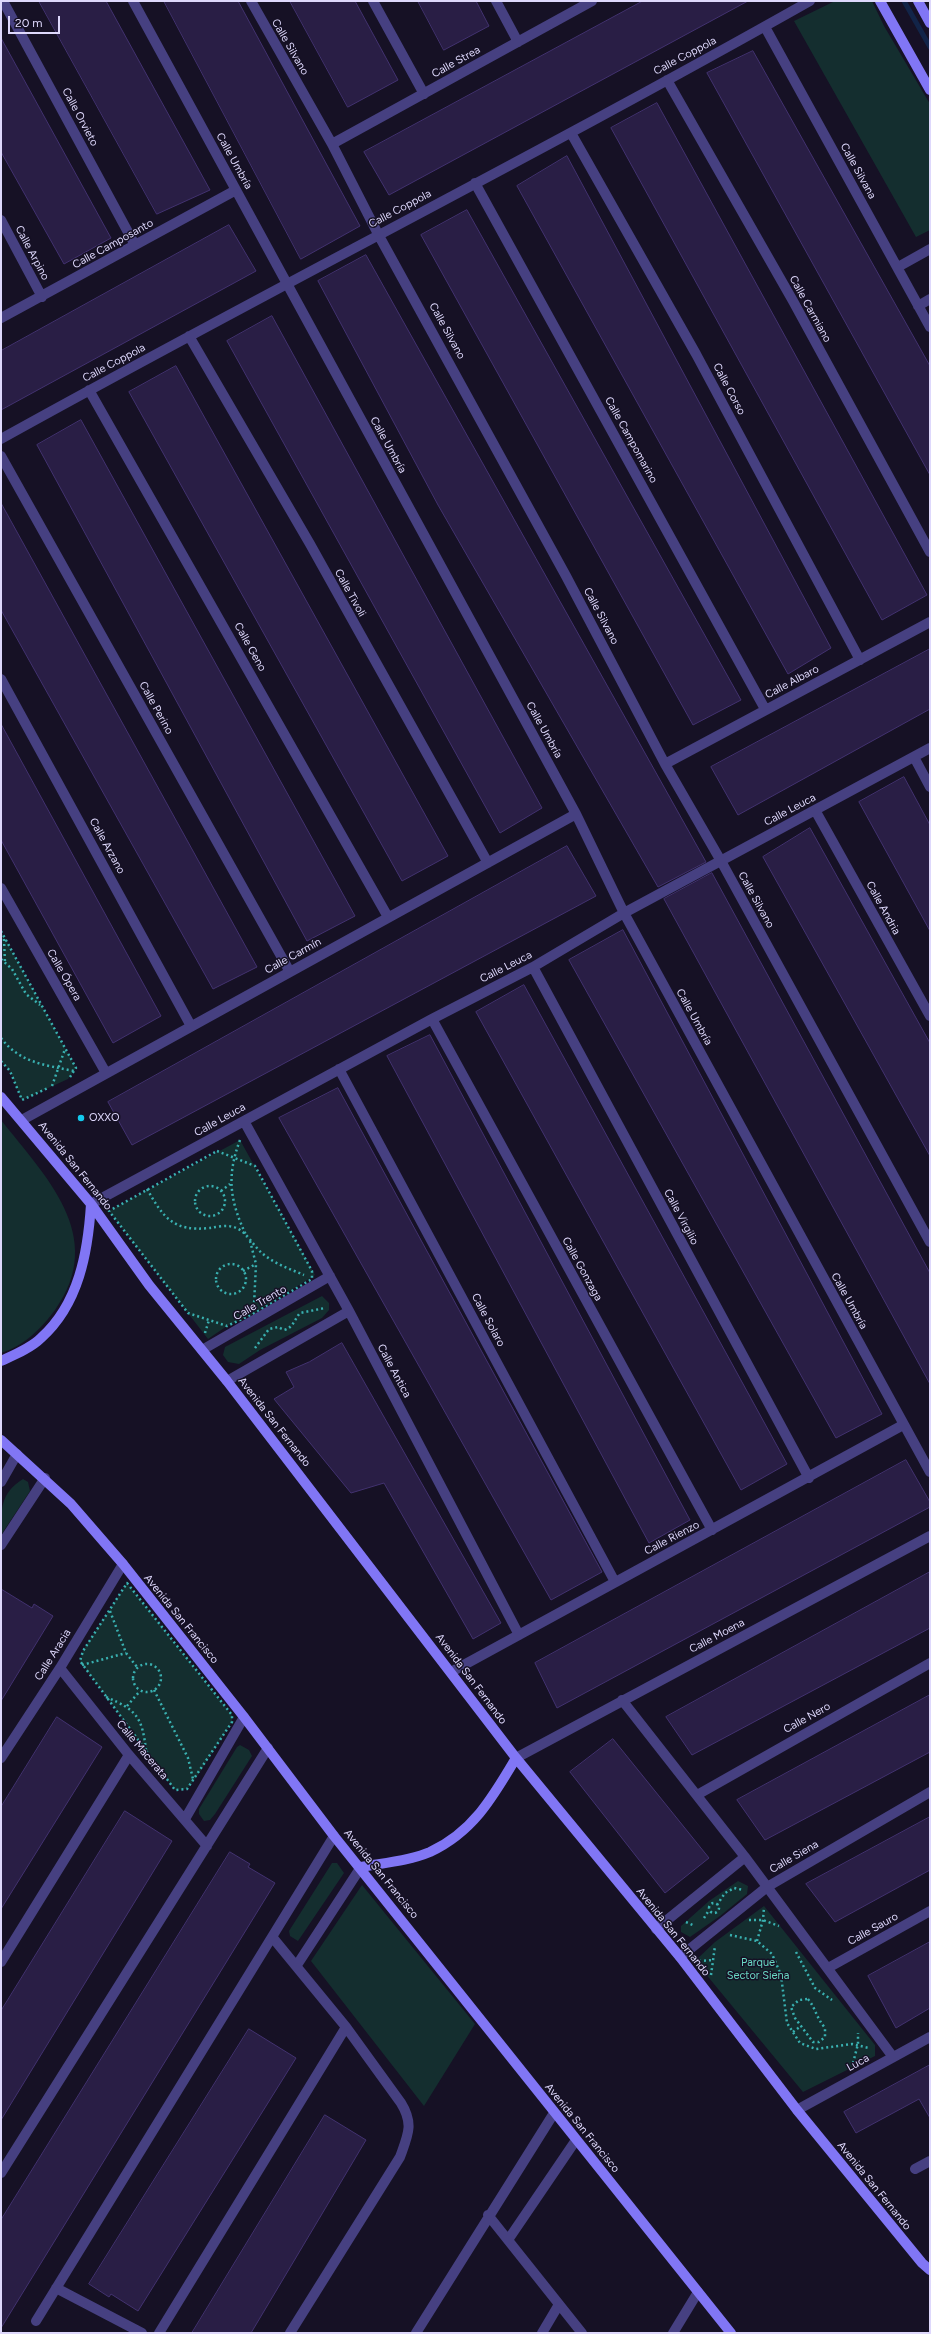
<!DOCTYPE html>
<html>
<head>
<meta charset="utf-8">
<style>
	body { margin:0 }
	#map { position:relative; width:931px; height:2334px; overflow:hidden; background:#161125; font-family:Figtree,sans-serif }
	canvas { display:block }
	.frame { position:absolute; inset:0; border:2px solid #ded8fc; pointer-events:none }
	.scale { position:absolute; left:8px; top:16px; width:52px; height:18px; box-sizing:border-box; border:2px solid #ded8fc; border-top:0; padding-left:5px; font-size:12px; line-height:14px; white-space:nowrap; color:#ded8fc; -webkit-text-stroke:3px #161125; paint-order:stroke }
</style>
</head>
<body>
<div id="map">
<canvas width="931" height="2334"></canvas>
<div class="frame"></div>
<div class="scale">20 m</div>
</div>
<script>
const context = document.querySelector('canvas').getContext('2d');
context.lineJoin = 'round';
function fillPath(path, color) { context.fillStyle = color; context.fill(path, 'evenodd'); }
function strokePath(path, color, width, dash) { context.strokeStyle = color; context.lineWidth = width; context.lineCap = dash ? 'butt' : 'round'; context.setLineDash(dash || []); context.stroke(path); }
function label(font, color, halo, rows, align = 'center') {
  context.font = font + ' Figtree,sans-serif'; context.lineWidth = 3; context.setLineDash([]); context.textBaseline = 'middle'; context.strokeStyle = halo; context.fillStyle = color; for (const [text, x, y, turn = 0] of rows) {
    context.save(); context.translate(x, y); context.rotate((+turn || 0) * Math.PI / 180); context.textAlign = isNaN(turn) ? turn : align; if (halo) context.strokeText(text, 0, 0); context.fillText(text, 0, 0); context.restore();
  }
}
fillPath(new Path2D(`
	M 835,1 L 872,1 L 884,26 L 930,104 L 930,230 L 916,237 L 794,21 Z
	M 1,931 L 76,1068 L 68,1079 L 22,1100 L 10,1071 L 1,1061 Z
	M 1,1120 C 45,1176 108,1236 55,1310 C 41,1329 24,1346 1,1353 Z
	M 240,1140 L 315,1275 L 253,1314 L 227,1326 L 208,1339 L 109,1211 Z
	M 322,1296 L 329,1303 L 329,1310 L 322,1318 L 260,1350 L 239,1364 L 228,1362 L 223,1355 L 225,1347 Z
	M 23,1479 L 28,1482 L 30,1491 L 1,1535 C 1,1510 0,1493 23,1479 Z
	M 127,1583 L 232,1715 L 232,1722 L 196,1778 L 187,1789 L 175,1790 L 80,1661 L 83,1650 Z
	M 240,1745 L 249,1750 L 252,1756 L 215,1814 L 210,1820 L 204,1821 L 199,1814 L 199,1809 L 237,1747 Z
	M 332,1863 L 337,1863 L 344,1873 L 298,1941 L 290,1936 L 289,1931 Z
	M 738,1881 L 748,1886 L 747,1894 L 720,1916 L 690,1937 L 681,1932 L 681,1926 L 709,1901 Z
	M 362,1885 L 475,2024 L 424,2106 L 311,1961 Z
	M 764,1906 L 875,2045 L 875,2056 L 803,2092 L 695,1961 L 715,1942 Z`), '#142e2f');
strokePath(new Path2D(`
	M 904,1 L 930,47`), '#122448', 5);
const building = new Path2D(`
	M 39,1 L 106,1 L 210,190 L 157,214 Z
	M 164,1 L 238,1 L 360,226 L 301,259 Z
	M 290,1 L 355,1 L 398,80 L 348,107 Z
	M 418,1 L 476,1 L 489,26 L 444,50 Z
	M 643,1 L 748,1 L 389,195 L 364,152 Z
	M 1,38 L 111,238 L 64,264 L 1,152 Z
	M 753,51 L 930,366 L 930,475 L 707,73 Z
	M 657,103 L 927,595 L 882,620 L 611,128 Z
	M 567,156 L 831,648 L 788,674 L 517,186 Z
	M 467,210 L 741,700 L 693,725 L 421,235 Z
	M 229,225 L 256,271 L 1,410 L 1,351 Z
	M 366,255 L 706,862 L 658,887 L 438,505 L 318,281 Z
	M 272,316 L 542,808 L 500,833 L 227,341 Z
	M 176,366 L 448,856 L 402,881 L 129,392 Z
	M 81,420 L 355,916 L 307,941 L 37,445 Z
	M 1,503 L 257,967 L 213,989 L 1,610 Z
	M 930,649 L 930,709 L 738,815 L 711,767 Z
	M 1,724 L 161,1016 L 113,1043 L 1,840 Z
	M 904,777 L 930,825 L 930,931 L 859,802 Z
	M 810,828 L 930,1043 L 930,1156 L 763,857 Z
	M 567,846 L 596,896 L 132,1145 L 108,1102 Z
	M 712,873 L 930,1273 L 930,1384 L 664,899 Z
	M 623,930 L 882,1414 L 836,1438 L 569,960 Z
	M 524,985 L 787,1464 L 741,1490 L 476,1012 Z
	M 430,1035 L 690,1520 L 649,1543 L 387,1056 Z
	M 338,1088 L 602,1572 L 551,1600 L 279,1118 Z
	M 342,1343 L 501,1623 L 473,1639 L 384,1483 L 351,1493 L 274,1399 L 294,1387 L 286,1372 L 309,1362 Z
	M 906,1460 L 930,1502 L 930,1507 L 557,1708 L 535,1663 Z
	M 930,1572 L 930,1628 L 692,1755 L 666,1717 Z
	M 1,1589 L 32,1608 L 34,1604 L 53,1616 L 1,1701 Z
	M 930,1695 L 930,1752 L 765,1840 L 737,1800 Z
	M 57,1717 L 102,1747 L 1,1909 L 1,1807 Z
	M 613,1739 L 709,1858 L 665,1893 L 570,1772 Z
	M 125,1811 L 172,1841 L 1,2120 L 1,2011 Z
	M 930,1817 L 930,1870 L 835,1922 L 806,1884 Z
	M 230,1852 L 250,1864 L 248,1867 L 275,1883 L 1,2328 L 1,2220 Z
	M 930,1942 L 930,2008 L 896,2028 L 868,1976 Z
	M 249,2029 L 296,2058 L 138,2311 L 111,2294 L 109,2297 L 89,2284 Z
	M 930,2065 L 930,2118 L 919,2099 L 856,2133 L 844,2112 Z
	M 325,2115 L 366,2140 L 251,2333 L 192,2333 Z`);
fillPath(building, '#291e45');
strokePath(building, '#42326f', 1);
strokePath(new Path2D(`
	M 1,931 L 76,1068 L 70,1077
	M 4,939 L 5,963
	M 1,959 L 12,969 L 26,994 L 40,1005
	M 1,1038 C 20,1063 45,1065 74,1071
	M 1,1061 L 10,1071 L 22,1100 L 48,1088
	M 52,1086 L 65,1049
	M 240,1140 C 226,1177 230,1202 247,1237
	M 217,1151 L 255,1166 L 312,1271 L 312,1279 L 253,1314 L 227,1326 L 188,1313 L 109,1211 Z
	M195 1201a15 15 0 1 1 30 0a15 15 0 1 1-30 0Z
	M 147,1189 C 163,1217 173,1232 209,1228 C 217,1227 228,1224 236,1228 C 247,1232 254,1247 263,1254 C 275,1264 290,1269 304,1275
	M 221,1191 L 230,1184
	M 250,1241 L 256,1264 L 254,1305
	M216 1279a15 15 0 1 1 30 0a15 15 0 1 1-30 0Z
	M 243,1271 L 256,1264
	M 205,1333 L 209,1320
	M 255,1348 L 269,1329 L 278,1327 L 284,1330 C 293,1328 294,1320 300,1313 L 325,1308
	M 127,1583 L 232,1715 L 232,1722 L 187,1789 L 175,1790 L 80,1661 L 83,1651 Z
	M 110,1611 L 126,1653 L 137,1667
	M133 1678a14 14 0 1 1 28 0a14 14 0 1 1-28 0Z
	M 82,1665 L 126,1653
	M 154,1690 L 188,1758 L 193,1779
	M 106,1697 C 137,1710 142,1717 146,1750
	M 127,1706 L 140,1691
	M709 1908a5 5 0 1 1 10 0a5 5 0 1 1-10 0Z
	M 717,1905 L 725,1893 L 734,1888 L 743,1890
	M 704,1918 L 709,1910
	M 749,1920 L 763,1920 L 779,1926
	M 686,1922 L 695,1926
	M 730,1935 L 757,1941 L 772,1954 L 781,1975 L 787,2023 L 800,2043 L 816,2049 L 852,2044 L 869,2048
	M 757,1941 L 763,1920 L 764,1907
	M 796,1952 L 815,1988 L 832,2000
	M 699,1961 L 714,1960
	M 711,1975 L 715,1946
	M 808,1999 C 816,2009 816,2017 825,2028 L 825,2037 L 819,2042 L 813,2042 L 795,2018 L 791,2007 L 799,2000 Z
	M 793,2032 L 801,2026
	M 853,2063 L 858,2044 L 858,2033`), '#39b0b0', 2.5, [2, 3]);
strokePath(new Path2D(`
	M 3,1 L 135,245
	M 133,1 L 576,814 L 624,913 L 930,1472
	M 251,1 L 332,144 L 378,234 L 566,576 L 665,764 L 721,861 L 930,1242
	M 373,1 L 424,94
	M 496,1 L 518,42
	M 765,27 L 930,327
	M 667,80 L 793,301 L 930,552
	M 571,133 L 696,354 L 860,660
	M 332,144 L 592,1
	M 475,183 L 765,709
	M 1,220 L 42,297
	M 898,267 L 930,249
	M 918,306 L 930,299
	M 1,318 L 236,190
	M 189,336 L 310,544 L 488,863
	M 89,390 L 388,917
	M 1,439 C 269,290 543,152 810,1
	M 1,456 L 290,972
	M 1,679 L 191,1026
	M 914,757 L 930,787
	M 665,764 L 930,622
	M 815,810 L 930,1016
	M 1,888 L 106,1073
	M 533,967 L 809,1478
	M 432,1019 L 712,1530
	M 339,1069 L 615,1582
	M 22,1120 L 576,814
	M 244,1121 L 349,1311 L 519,1635
	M 91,1204 L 432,1019 L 533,967 L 624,913 L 930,748
	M 202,1350 L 330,1276
	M 227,1381 L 349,1311
	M 1,1482 L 17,1454
	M 1,1545 L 45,1478
	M 60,1668 L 129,1755 L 207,1846
	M 451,1672 L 903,1425
	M 622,1700 L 745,1857 L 893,2057
	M 1,1758 L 60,1668 L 123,1564
	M 516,1758 L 930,1536
	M 697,1795 L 930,1663
	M 185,1819 L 244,1717
	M 656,1929 L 745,1857
	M 273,1938 L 346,2027 L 401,2103 C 414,2124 408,2135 400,2157 L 290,2333
	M 680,1957 L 767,1887 L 930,1792
	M 1,1962 L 129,1755
	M 297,1965 L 361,1867
	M 828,1968 L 930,1911
	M 797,2110 L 930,2037
	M 915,2169 L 930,2161
	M 1,2173 L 268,1748
	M 488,2215 L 582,2333
	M 508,2240 L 576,2140
	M 56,2288 L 142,2333
	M 36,2321 L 334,1836
	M 159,2333 L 346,2027
	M 416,2333 L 554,2113
	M 542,2333 L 558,2306
	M 673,2333 L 698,2292`), '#464081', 10);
strokePath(new Path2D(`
	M 880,1 L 930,90
	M 918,1 L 930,23
	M 1,1097 L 91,1204 L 149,1285 L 227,1381 L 516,1758 L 680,1957 L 797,2110 L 922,2263 L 930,2270
	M 1,1361 C 14,1355 31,1348 41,1338 C 79,1304 88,1252 91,1204
	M 1,1440 L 71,1504 L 123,1564 L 244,1717 L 334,1836 L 731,2333
	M 361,1867 C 383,1863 409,1861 430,1852 C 473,1832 493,1797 516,1758`), '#8176f5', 10);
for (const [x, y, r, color] of [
	[81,1118,4,"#13caee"]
]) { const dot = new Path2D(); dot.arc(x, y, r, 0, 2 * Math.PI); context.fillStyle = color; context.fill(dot); strokePath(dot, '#161125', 1.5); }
label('11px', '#ded8fc', '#161125', [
	["Calle Silvano",290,47,60],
	["Calle Coppola",685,56,-28],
	["Calle Strea",456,62,-29],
	["Calle Orvieto",80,117,62],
	["Calle Umbría",234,161,61],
	["Calle Silvana",858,171,61],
	["Calle Coppola",400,209,-28],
	["Calle Camposanto",113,244,-29],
	["Calle Arpino",32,253,62],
	["Calle Carmiano",810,309,61],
	["Calle Silvano",447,331,61],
	["Calle Coppola",114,363,-28],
	["Calle Corso",729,389,62],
	["Calle Campomarino",631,440,61],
	["Calle Umbría",388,445,61],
	["Calle Tivoli",350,593,61],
	["Calle Silvano",601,616,62],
	["Calle Geno",250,647,61],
	["Calle Albaro",792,682,-28],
	["Calle Perino",156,708,61],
	["Calle Umbría",544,730,61],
	["Calle Leuca",790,810,-28],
	["Calle Arzano",107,846,61],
	["Calle Silvano",756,900,61],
	["Calle Andria",883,908,61],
	["Calle Carmín",293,956,-29],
	["Calle Leuca",506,967,-27],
	["Calle Ópera",64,975,60],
	["Calle Umbría",694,1017,61],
	["Calle Leuca",220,1120,-29],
	["Avenida San Fernando",75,1166,51],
	["Calle Virgilio",681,1217,62],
	["Calle Gonzaga",582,1269,61],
	["Calle Umbría",849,1301,61],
	["Calle Trento",260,1303,-30],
	["Calle Solaro",488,1320,62],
	["Calle Antica",394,1371,62],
	["Avenida San Fernando",274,1422,52],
	["Calle Rienzo",672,1538,-28],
	["Avenida San Francisco",181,1619,51],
	["Calle Moena",717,1636,-28],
	["Calle Aracia",53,1655,-58],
	["Avenida San Fernando",471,1679,53],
	["Calle Nero",807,1718,-29],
	["Calle Macerata",142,1750,50],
	["Calle Siena",794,1857,-30],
	["Avenida San Francisco",381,1874,51],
	["Calle Sauro",873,1929,-29],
	["Avenida San Fernando",673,1932,51],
	["Luca",858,2063,-29],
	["Avenida San Francisco",582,2128,51],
	["Avenida San Fernando",874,2186,51]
]);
label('11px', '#ded8fc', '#161125', [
	["OXXO",89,1118]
], 'left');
label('11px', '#69d7c3', '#161125', [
	["Parque",758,1963],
	["Sector Siena",758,1976]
]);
</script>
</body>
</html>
